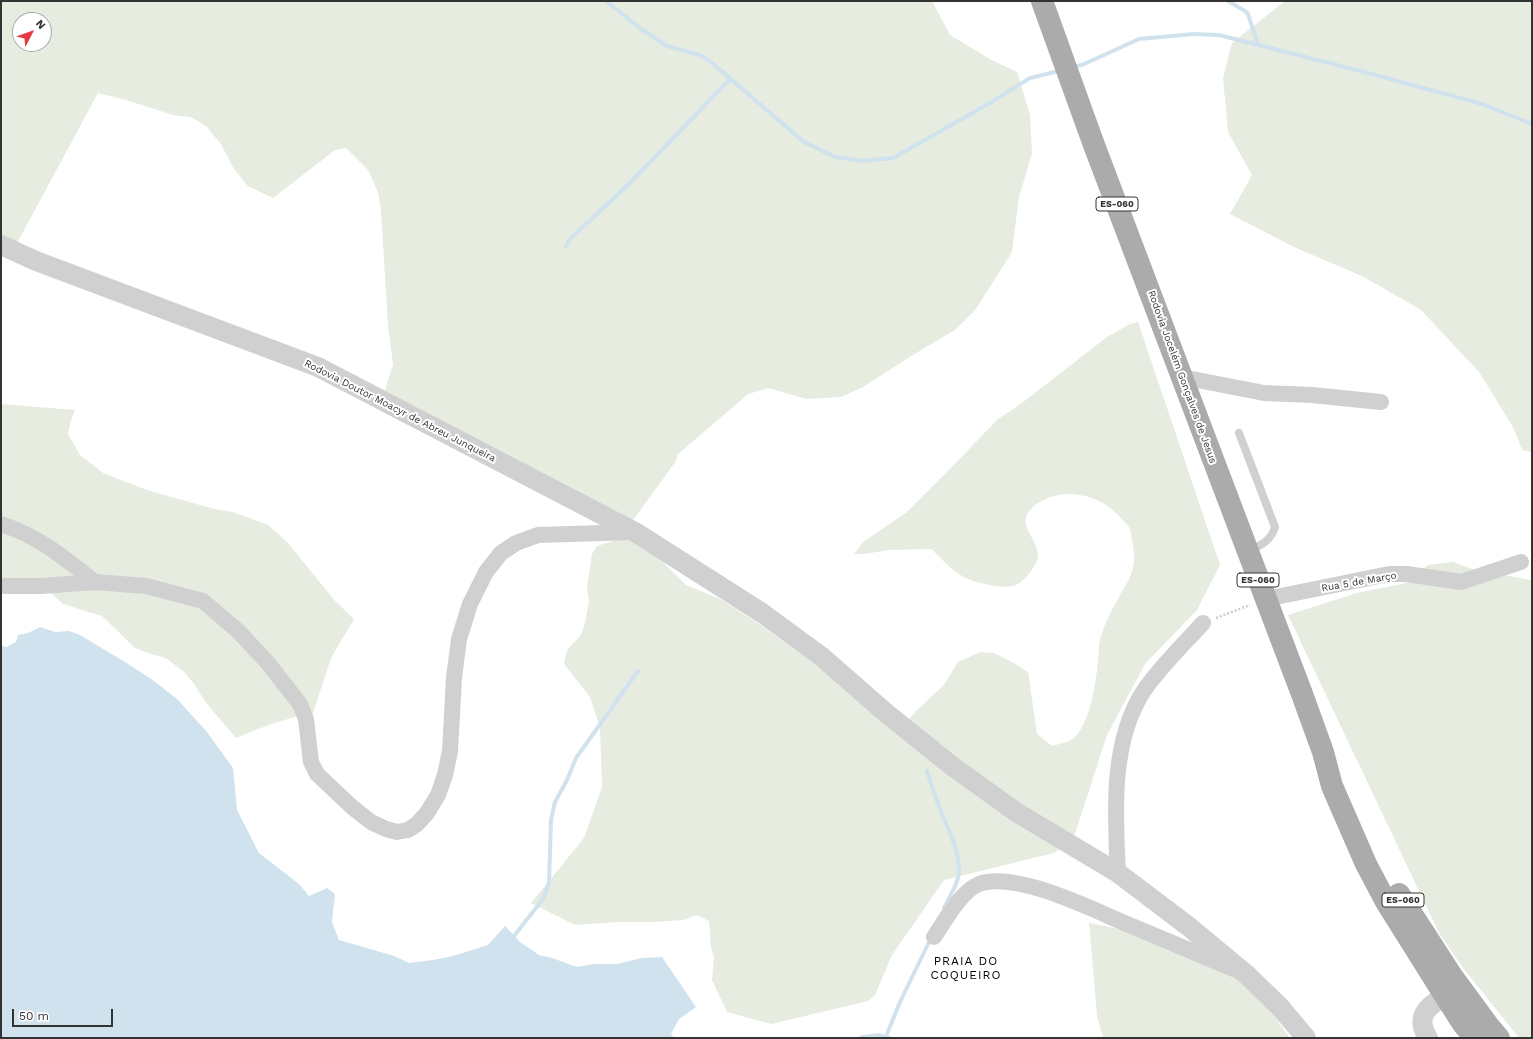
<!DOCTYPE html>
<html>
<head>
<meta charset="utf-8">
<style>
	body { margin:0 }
	#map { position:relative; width:1533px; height:1039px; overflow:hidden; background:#fff; font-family:"Work Sans",sans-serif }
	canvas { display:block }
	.frame { position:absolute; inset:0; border:2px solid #333; pointer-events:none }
	.north { position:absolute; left:12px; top:12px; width:40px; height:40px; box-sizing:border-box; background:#fff; border:1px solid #adadad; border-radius:50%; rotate:49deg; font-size:11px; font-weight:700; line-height:16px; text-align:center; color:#333 }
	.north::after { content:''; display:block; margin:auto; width:14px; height:18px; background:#e63946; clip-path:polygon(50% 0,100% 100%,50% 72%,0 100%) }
	.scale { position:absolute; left:12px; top:1009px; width:101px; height:18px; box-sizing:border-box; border:2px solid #333; border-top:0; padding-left:5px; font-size:12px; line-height:14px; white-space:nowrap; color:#333; -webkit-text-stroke:3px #fff; paint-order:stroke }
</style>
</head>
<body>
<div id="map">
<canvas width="1533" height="1039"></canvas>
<div class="frame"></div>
<div class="north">N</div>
<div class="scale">50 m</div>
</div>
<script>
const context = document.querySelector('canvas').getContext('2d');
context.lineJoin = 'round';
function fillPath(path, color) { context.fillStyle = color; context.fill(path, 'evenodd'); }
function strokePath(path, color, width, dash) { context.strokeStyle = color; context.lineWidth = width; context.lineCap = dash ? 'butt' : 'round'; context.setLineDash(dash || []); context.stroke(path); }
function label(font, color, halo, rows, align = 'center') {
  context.font = font + ' "Work Sans",sans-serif'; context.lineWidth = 4; context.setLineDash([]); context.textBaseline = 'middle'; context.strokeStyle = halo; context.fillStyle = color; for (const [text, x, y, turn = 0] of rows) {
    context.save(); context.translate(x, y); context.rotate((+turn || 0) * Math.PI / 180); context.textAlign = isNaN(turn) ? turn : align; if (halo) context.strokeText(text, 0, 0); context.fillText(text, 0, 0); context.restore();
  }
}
fillPath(new Path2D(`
	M 1,1 L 932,1 L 950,35 L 990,59 L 1017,72 L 1030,115 L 1032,153 L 1019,197 L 1012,252 L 976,309 L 955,330 L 921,350 L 863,387 L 841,397 L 806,399 L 769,388 L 748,394 L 678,454 L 676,461 L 623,534 L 379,410 L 393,364 L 388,326 L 381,210 L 378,192 L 368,170 L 346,148 L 335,150 L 273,198 L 248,186 L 234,169 L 221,144 L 206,126 L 191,117 L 173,115 L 126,100 L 98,93 L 16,245 L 1,241 ZM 20,20 L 44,20 L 44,44 L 20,44 Z
	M 1285,1 L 1532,1 L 1532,452 L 1522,450 L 1514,429 L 1480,373 L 1421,310 L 1364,277 L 1294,247 L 1230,214 L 1252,175 L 1228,132 L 1223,78 L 1232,43 Z
	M 1138,322 L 1220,565 L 1197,610 L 1145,664 L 1107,735 L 1073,840 L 1054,853 L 944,880 L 892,955 L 875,995 L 868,1001 L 771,1024 L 727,1012 L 712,980 L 714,958 L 711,947 L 709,921 L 697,915 L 683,920 L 653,922 L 618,922 L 575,925 L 531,903 L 584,838 L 602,787 L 600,727 L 590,697 L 564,664 L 567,650 L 580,636 L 584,627 L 589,602 L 587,587 L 592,554 L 597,546 L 619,539 L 635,541 L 647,546 L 686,585 L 720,599 L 756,622 L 812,662 L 881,715 L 896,734 L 917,710 L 943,686 L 958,662 L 980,652 L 994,653 L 1012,662 L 1028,672 L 1037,734 L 1052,746 C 1058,744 1067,743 1072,739 C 1090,728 1097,678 1098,658 C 1099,652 1099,645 1100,640 C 1102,630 1111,610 1117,601 C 1126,583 1135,575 1134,554 C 1134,548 1131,532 1129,527 C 1127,524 1123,521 1121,518 C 1099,492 1055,484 1030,510 C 1014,526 1046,545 1036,563 C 1033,570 1024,581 1016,585 C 1006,590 976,583 966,578 C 953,572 942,559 931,549 L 889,550 L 864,554 L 854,554 L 863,542 L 907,512 L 948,471 L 998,419 L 1022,403 L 1107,337 L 1130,324 Z
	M 1,404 L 75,410 L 71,420 L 68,434 L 80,455 L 103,473 L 147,490 L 214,509 L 233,512 L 268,525 L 288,543 L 335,601 L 354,619 L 331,658 L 313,713 C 286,718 262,727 236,738 L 207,704 L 194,684 L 184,672 L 166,658 L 151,654 L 135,648 L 102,616 L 63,604 L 45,588 L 1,589 Z
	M 1453,562 L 1478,571 L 1532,580 L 1532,1038 L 1520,1038 L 1516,1034 L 1463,968 L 1439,933 L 1288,615 L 1357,593 L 1406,583 L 1428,565 Z
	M 1089,923 L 1125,930 L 1247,978 L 1290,1038 L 1103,1038 L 1097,1016 Z`), '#e6ecdf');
fillPath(new Path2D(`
	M 40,627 L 55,632 L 69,631 L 80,635 L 125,662 L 154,681 L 177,699 L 207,732 L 233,768 L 237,810 L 259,853 L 299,884 L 309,896 L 327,888 L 335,894 L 332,922 L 339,940 L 394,956 L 409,963 L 433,960 L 453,956 L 488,945 L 505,926 L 520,942 L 539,955 L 552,958 L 577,967 L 595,964 L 617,964 L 642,958 L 662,957 L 696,1007 L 679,1019 L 671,1034 L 674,1038 L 1,1038 L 1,646 L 7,647 L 16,642 L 18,635 L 28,633 Z
	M 879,1033 L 896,1038 L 856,1038 L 862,1035 Z`), '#cfe2ee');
strokePath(new Path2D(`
	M 606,1 L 641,29 L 667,46 L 700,55 L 711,62 L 804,142 L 835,157 L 863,161 L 893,158 L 990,103 L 1030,78 L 1059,71
	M 1228,1 L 1245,11 L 1248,14 L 1258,45
	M 1072,67 L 1082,65 L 1139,39 L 1194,34 L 1219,35 L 1368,73 L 1482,104 L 1532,124
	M 566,246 L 571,238 L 630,183 L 730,79
	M 927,771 C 931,784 935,797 940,809 C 947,828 960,851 959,871 C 959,883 949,897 944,908
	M 514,936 L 543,899 L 549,883 L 551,820 L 555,802 L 567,780 L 576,758 L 638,671
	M 887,1034 L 900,1002 L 931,938`), '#cfe2ee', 4);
strokePath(new Path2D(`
	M 1216,618 L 1250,605`), '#cdcdcd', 2.5, [2, 2]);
strokePath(new Path2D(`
	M 1239,433 L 1275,527 C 1271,541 1261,545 1248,551`), '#d0d0d0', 8);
strokePath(new Path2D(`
	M 1182,377 L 1264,393 L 1312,395 L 1381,402
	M 1,524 C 40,537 63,557 95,582
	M 5,586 L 41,586 L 95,582 L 146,586 L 203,601 L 238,631 L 267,662 L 300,704 L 306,719 L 311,762 L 317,774 L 352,807 L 371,822 L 386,829 L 397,832 L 408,830 L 417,824 L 427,813 L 438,795 L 445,775 L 450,751 L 454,678 L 459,639 L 470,604 L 486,572 L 501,553 L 516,543 L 538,535 L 635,532
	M 1266,599 L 1389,574 L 1407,574 L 1461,582 L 1521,562
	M 1118,873 C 1115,815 1110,740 1145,689 C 1162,665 1183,645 1203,623
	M 934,937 C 945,921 960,892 979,884 C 1017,870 1097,912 1134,927 C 1167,941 1201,955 1234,969`), '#d0d0d0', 16);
strokePath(new Path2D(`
	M 1,245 L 36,261 L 318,367 L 635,532 L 762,613 L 822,657 L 886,713 L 952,766 L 1016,812 L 1118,873 L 1188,926 L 1247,975 L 1280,1007 L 1306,1038
	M 1428,1038 C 1415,1017 1426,1007 1445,996`), '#d0d0d0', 20);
strokePath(new Path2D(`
	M 1042,1 L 1094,145 L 1302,694 L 1323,752 L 1332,786 L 1366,864 L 1386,902 L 1445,996 L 1463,1024 L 1475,1038
	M 1399,894 L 1452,976 L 1488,1025 L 1499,1038`), '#ababab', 22);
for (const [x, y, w] of [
	[1117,204,42],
	[1258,580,42],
	[1403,900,42]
]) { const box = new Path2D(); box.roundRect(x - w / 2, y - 7, w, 14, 3); context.fillStyle = '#fff'; context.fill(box); strokePath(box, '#333', 1); }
label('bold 9px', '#333', null, [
	["ES-060",1117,204],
	["ES-060",1258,580],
	["ES-060",1403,900]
]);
label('10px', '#333', '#fff', [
	["Rodovia Jocelém Gonçalves de Jesus",1182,377,70],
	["Rodovia Doutor Moacyr de Abreu Junqueira",400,411,27],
	["Rua 5 de Março",1359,582,-10]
]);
context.letterSpacing = '1px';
label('12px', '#000', '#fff', [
	["PRAIA DO",966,961],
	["COQUEIRO",966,975]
]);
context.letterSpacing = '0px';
</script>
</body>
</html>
